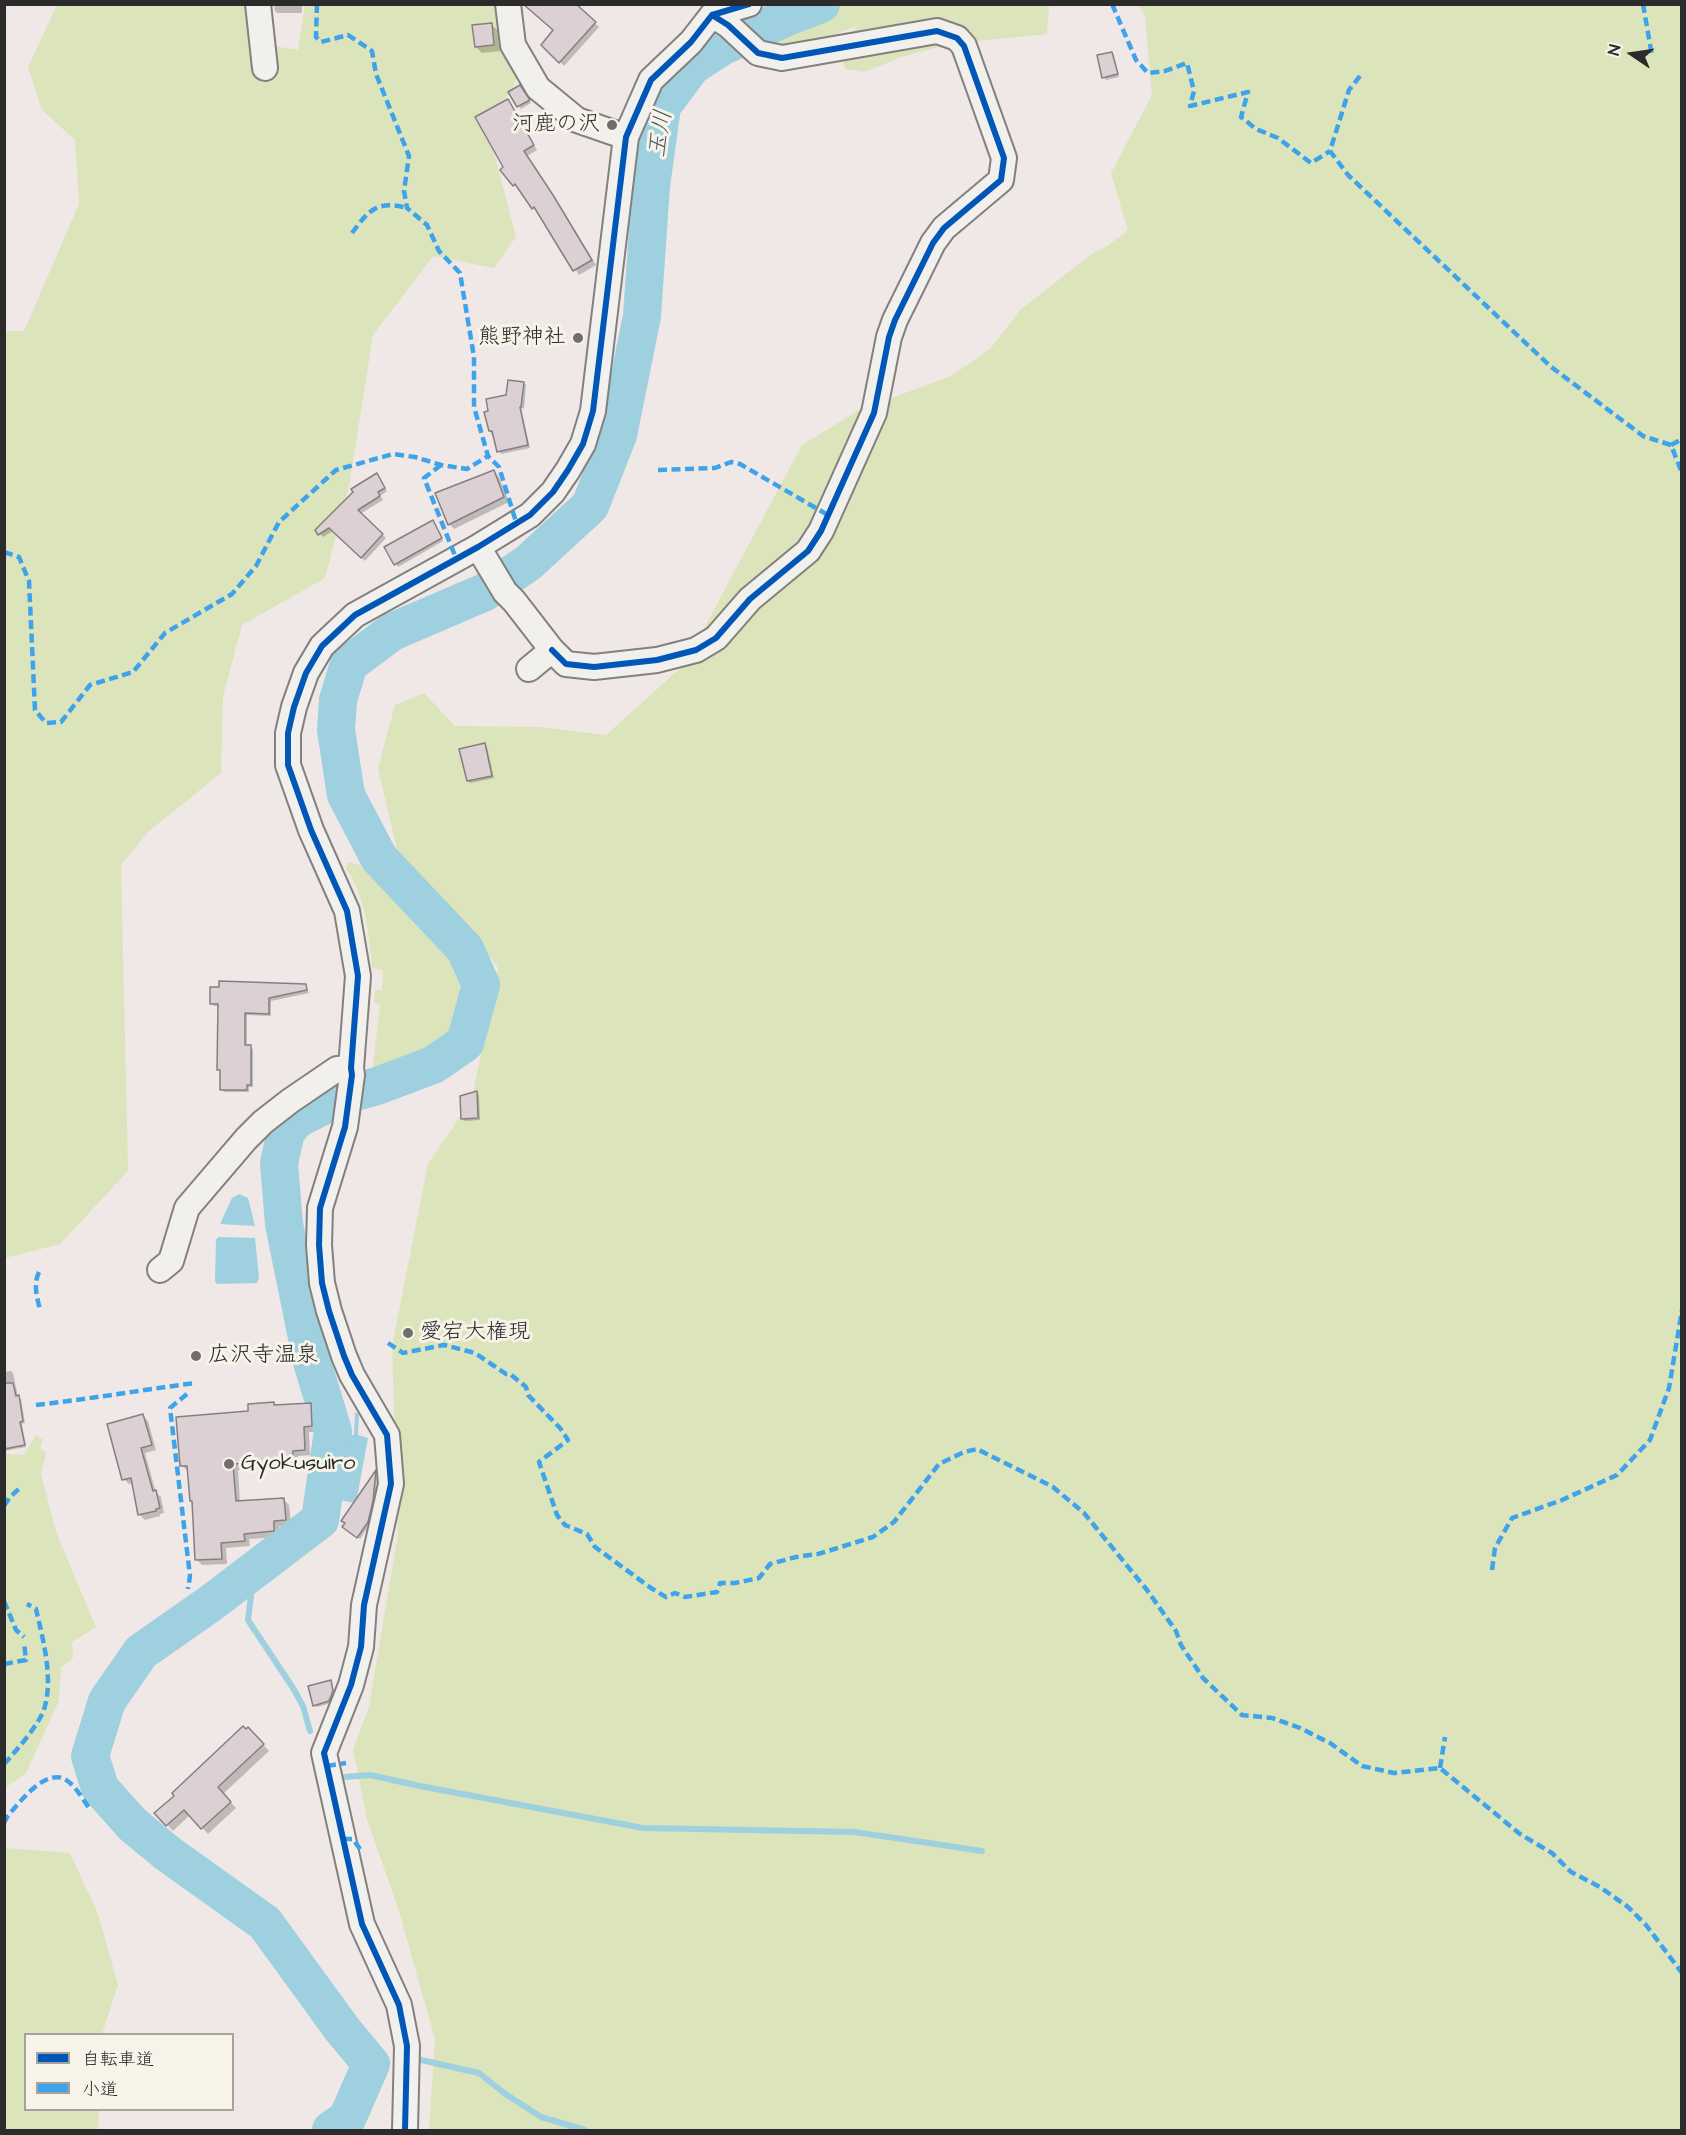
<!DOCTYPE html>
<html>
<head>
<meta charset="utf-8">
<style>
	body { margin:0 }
	#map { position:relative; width:1686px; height:2135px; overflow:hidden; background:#efe8e6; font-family:"Architects Daughter","Klee One",sans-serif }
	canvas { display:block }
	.frame { position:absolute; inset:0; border:6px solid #2b2b2b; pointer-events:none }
	.legend { position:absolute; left:24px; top:2033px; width:210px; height:78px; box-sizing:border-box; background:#f7f3e8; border:2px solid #a5a39c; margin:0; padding:8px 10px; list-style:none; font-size:18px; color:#2b2b2b }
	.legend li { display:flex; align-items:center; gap:12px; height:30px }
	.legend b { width:30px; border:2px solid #a5a39c }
	.north { position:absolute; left:1602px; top:24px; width:60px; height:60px; -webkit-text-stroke:4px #f7f3e8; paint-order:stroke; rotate:283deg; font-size:16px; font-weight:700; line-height:24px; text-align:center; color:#2b2b2b }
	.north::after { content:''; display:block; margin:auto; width:21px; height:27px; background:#2b2b2b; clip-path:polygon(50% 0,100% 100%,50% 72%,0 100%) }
</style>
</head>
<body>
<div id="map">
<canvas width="1686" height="2135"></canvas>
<div class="frame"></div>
<ul class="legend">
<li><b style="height:8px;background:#0057b8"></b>自転車道</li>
<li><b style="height:8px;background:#3ea3eb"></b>小道</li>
</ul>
<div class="north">N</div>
</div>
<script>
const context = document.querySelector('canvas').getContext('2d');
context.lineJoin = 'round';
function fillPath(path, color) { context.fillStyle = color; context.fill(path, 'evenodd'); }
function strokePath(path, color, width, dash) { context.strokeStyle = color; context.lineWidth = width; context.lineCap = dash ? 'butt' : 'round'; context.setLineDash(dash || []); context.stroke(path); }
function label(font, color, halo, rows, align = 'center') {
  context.font = font + ' "Architects Daughter","Klee One",sans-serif'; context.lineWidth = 6; context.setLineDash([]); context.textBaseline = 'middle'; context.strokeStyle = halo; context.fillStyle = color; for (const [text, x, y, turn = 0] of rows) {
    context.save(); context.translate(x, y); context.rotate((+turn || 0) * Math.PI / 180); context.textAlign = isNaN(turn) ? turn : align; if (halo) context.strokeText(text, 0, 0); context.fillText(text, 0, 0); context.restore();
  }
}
fillPath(new Path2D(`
	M 57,5 L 246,5 L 255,43 L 298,50 L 305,5 L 521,5 L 527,44 L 513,88 L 487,126 L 516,237 L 494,268 L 433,256 L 373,335 L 349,486 L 325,578 L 242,625 L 223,696 L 221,773 L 149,831 L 121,865 L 128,1171 L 60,1244 L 5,1258 L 5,331 L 24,331 L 79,204 L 75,140 L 42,110 L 28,67 Z
	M 831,5 L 1049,5 L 1047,34 L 949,44 L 902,57 L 864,72 L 845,69 L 843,59 L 856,26 L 822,40 L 785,52 L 773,38 L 781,22 Z
	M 1138,5 L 1681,5 L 1681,2130 L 429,2130 L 435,2039 L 399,1911 L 367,1819 L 353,1750 L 369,1707 L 398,1534 L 392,1346 L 428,1164 L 472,1099 L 498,968 L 464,921 L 398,854 L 378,768 L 395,705 L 424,693 L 455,726 L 540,727 L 606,735 L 685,664 L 802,445 L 859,410 L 951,376 L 990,349 L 1021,309 L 1092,254 L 1107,246 L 1128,230 L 1111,173 L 1152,95 L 1145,16 Z
	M 348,862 L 378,870 L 419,918 L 447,938 L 461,956 L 468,973 L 445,1051 L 416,1066 L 372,1073 L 380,1005 L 374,1003 L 375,990 L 382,990 L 383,970 L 372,968 C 370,938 365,893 346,869 Z
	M 36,1435 L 43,1440 L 40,1447 L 46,1453 L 41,1474 L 56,1532 L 96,1627 L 72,1642 L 73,1658 L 61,1667 L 59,1701 L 26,1773 L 5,1788 L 5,1454 L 24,1455 Z
	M 5,1848 L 70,1853 L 98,1914 L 118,1985 L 102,2034 L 26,2034 L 26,2110 L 99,2110 L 98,2130 L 5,2130 Z`), '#dbe4ba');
fillPath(new Path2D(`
	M 239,1194 L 248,1198 L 255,1226 L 220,1224 L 232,1198 Z
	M 218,1237 L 255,1238 L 259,1278 L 257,1283 L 217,1284 L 215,1281 L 216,1240 Z
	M 355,1412 L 359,1414 L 358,1435 L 368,1438 L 356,1503 L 339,1500 L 350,1435 L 354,1435 Z`), '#9ed0e0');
fillPath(new Path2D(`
	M 274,4 L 302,4 L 302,13 L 277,13 L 275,11 Z
	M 574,4 L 599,27 L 564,66 L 543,45 Z
	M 491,24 L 497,30 L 500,51 L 482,53 L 476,47 Z
	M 1112,53 L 1114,56 L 1119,77 L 1106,80 L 1103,77 Z
	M 522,90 L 531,103 L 521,109 L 510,93 Z
	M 508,101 L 512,105 L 537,150 L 527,156 L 557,201 L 596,265 L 579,275 L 539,212 L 533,208 L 520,188 L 514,185 L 505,168 Z
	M 524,383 L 526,385 L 524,409 L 521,408 L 530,448 L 501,454 L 490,431 L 507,396 Z
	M 494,471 L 499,477 L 509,502 L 454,529 L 449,524 Z
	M 376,475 L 387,491 L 380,496 L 383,500 L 360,514 L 386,538 L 365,561 L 333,531 L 323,537 L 317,531 Z
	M 435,524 L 443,541 L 398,567 L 386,547 Z
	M 484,744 L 487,747 L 494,778 L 470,783 L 468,781 Z
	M 306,985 L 309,993 L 271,1001 L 271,1016 L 247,1015 L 247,1046 L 253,1049 L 253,1087 L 249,1087 L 249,1092 L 224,1092 L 222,1090 L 221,1072 L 219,1069 L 219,1006 L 214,1006 L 211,1003 Z
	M 477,1092 L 479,1095 L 480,1120 L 465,1121 L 463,1119 L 462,1097 Z
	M 11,1371 L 13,1373 L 18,1397 L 21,1399 L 25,1423 L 22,1424 L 26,1447 L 4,1451 L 4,1372 Z
	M 310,1404 L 316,1410 L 317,1432 L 309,1432 L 310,1455 L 298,1456 L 297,1465 L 238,1470 L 240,1503 L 283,1499 L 289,1505 L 291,1525 L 279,1526 L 279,1537 L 249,1539 L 250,1546 L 226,1548 L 227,1564 L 202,1565 L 196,1559 L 193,1502 L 188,1471 L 182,1466 L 250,1413 Z
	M 143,1416 L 148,1421 L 156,1450 L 145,1453 L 156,1493 L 161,1497 L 164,1513 L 160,1514 L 160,1516 L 145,1520 L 139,1514 L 133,1483 L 129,1484 L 124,1479 Z
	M 376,1472 L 377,1474 L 375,1504 L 370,1524 L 360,1539 L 347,1529 Z
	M 330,1682 L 335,1694 L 332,1703 L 317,1707 L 315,1705 Z
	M 254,1735 L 269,1751 L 223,1794 L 236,1808 L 208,1834 L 190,1815 L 173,1831 L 157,1813 Z`), '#0003');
strokePath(new Path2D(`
	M 251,1570 L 253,1579 L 248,1620 L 293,1688 L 303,1706 L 310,1731
	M 345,1777 L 370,1775 L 420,1786 L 643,1828 L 855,1832 L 982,1851
	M 421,2060 L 479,2073 L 504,2093 L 541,2117 L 585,2130`), '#9ed0e0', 6);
strokePath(new Path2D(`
	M 331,2130 L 347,2119 L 371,2064 L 342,2029 L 265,1923 L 167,1853 L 132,1824 L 100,1788 L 90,1756 L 107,1701 L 141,1652 L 211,1603 L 320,1520 L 333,1431 L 312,1362 L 284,1224 L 279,1163 L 286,1132 L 297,1119 L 345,1095 L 377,1086 L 433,1065 L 465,1043 L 481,985 L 465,949 L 379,858 L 346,795 L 336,730 L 338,700 L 349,664 L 392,632 L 485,592 L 528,563 L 590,506 L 618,435 L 642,316 L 651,186 L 662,106 L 692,66 L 721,47 L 792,15 L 821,4`), '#9ed0e0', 38);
const building = new Path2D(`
	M 523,4 L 576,4 L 596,22 L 559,63 L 541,45 L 553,30 Z
	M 492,23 L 494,45 L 475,47 L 472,25 Z
	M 1112,52 L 1118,74 L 1102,78 L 1097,55 Z
	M 520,85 L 530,100 L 517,107 L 508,92 Z
	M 508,99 L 534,145 L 524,151 L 553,195 L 592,260 L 573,271 L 534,207 L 532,209 L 515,184 L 513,186 L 500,170 L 503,167 L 475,117 Z
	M 508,380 L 524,382 L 521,407 L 520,407 L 528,445 L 497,452 L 492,431 L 489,431 L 484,412 L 488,411 L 486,399 L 506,395 Z
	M 494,470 L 504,497 L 448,525 L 435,493 Z
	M 377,473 L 385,488 L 378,492 L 380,496 L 358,510 L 383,534 L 361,558 L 329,528 L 318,535 L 315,530 L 353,492 L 351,489 Z
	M 433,520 L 442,538 L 394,565 L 384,547 Z
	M 485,743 L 492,776 L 467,781 L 459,749 Z
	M 219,981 L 306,984 L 307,990 L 269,998 L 269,1014 L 245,1013 L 245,1045 L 251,1045 L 251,1085 L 247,1085 L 247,1090 L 220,1090 L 220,1070 L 217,1070 L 218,1004 L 210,1004 L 210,987 L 219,987 Z
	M 477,1091 L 478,1118 L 461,1119 L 460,1096 Z
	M 4,1383 L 13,1383 L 16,1396 L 19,1395 L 23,1421 L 20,1422 L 25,1445 L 4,1449 Z
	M 274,1402 L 274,1405 L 311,1403 L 312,1426 L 304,1427 L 305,1450 L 293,1451 L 292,1460 L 233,1464 L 236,1501 L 284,1498 L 286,1520 L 274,1521 L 274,1531 L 244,1534 L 245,1541 L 221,1543 L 222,1559 L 195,1560 L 192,1501 L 190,1501 L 187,1466 L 180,1466 L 176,1417 L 248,1411 L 248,1404 Z
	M 143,1414 L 152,1445 L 141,1448 L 153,1491 L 156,1490 L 160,1508 L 156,1509 L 156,1511 L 138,1515 L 131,1478 L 122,1480 L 107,1424 Z
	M 376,1470 L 373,1501 L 368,1522 L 357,1538 L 342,1527 L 345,1523 L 341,1521 Z
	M 331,1680 L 333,1691 L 329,1701 L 313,1706 L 308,1686 Z
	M 243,1726 L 246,1729 L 248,1727 L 264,1744 L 218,1787 L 231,1802 L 201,1829 L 184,1810 L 166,1826 L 154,1813 L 174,1796 L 172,1793 Z`);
fillPath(building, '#dcd0d4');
strokePath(building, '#83807f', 1.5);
const minor = new Path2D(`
	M 258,4 L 265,68
	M 508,4 L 513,45 L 538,88 L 577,120 L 626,137
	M 478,547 L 505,592 L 514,601 L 552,650 L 529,669
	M 552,650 L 566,664 L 594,667 L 657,660 L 696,650 L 716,638 L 750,599 L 808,551 L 821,531 L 874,413 L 889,337 L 895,320 L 933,243 L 944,228 L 1001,180 L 1004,158 L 964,46 L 957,38 L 937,31 L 782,58 L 758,53 L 728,25 L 712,15
	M 160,1270 L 171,1261 L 187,1208 L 246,1139 L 263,1122 L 290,1101 L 337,1069 L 351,1068
	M 405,2130 L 407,2046 L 399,2005 L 362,1924 L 324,1753 L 351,1685 L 361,1647 L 364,1605 L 391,1484 L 387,1435 L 352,1375 L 344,1356 L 329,1311 L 322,1283 L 319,1245 L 320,1208 L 345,1127 L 352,1075 L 351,1068 L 358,976 L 347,911 L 311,830 L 288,765 L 288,733 L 294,707 L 306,673 L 322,646 L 355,615 L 478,547 L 530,515 L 553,492 L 568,470 L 583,444 L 593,411 L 626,137 L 651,80 L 691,42 L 712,15 L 749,4`);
strokePath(minor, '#83807f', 28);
strokePath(minor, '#f2f0ec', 24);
strokePath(new Path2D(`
	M 317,4 L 316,37 L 321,42 L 348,35 L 372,51 L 376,74 L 409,156 L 404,191 L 407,208 L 427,225 L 439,251 L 460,273 L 474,357 L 474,407 L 488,456 L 499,467 L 517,525
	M 1112,4 L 1136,60 L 1148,73 L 1165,71 L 1187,63 L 1194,91 L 1190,106 L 1248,92 L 1241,117 L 1256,129 L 1278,138 L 1311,163 L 1330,151
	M 1643,4 L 1652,56
	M 1360,76 L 1349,90 L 1330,151 L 1348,175 L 1550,366 L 1643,436 L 1671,445 L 1682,473
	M 352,233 C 369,210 377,200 407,208
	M 1671,445 L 1682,439
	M 441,465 L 424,478 L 456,558
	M 658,470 L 715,468 L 731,462 L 740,464 L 828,515
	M 4,552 L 19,557 L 29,581 L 35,710 L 46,723 L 61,722 L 90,685 L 133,672 L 165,633 L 232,594 L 256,566 L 279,522 L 336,470 L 393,454 L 415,457 L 441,465 L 467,469 L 488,456
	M 39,1272 C 33,1285 37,1297 40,1310
	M 388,1343 L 403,1353 L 444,1345 L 475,1353 L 506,1374 L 510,1374 L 526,1387 L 528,1395 L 560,1428 L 568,1440 L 539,1462 L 557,1515 L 565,1525 L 587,1534 L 595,1547 L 651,1588 L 666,1597 L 675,1593 L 685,1597 L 717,1592 L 720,1583 L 735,1583 L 759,1578 L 770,1564 L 796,1557 L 818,1554 L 873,1537 L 894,1522 L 939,1464 L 964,1452 L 977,1449 L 1053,1487 L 1084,1513 L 1147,1590 L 1176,1631 L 1181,1645 L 1203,1678 L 1242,1715 L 1272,1718 L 1300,1728 L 1330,1743 L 1362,1766 L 1394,1773 L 1440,1768 L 1520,1834 L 1552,1853 L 1571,1872 L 1600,1887 L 1628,1907 L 1646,1925 L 1682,1973
	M 187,1394 L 170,1408 L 190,1576 L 188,1589
	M 36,1405 C 89,1399 142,1390 195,1383
	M 4,1506 L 10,1497 L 21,1487
	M 1492,1570 L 1495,1548 L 1512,1518 L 1562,1500 L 1617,1475 L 1650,1440 L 1669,1388 L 1682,1310
	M 4,1601 L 16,1630 L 24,1637
	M 4,1664 L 26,1660 L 24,1642
	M 4,1764 C 16,1751 41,1723 45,1706 C 53,1675 43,1640 36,1609 L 27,1604
	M 327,1766 L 346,1763
	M 1440,1768 L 1445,1737
	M 4,1823 L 7,1817 C 19,1803 49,1762 70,1783 C 78,1790 84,1801 90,1809
	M 343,1839 L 353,1839 L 362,1852`), '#3ea3eb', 4.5, [9, 4.5]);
strokePath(new Path2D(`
	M 552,650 L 566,664 L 594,667 L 657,660 L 696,650 L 716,638 L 750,599 L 808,551 L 821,531 L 874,413 L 889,337 L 895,320 L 933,243 L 944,228 L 1001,180 L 1004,158 L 964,46 L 957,38 L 937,31 L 782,58 L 758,53 L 728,25 L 712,15
	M 405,2130 L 407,2046 L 399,2005 L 362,1924 L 324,1753 L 351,1685 L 361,1647 L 364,1605 L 391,1484 L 387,1435 L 352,1375 L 344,1356 L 329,1311 L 322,1283 L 319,1245 L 320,1208 L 345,1127 L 352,1075 L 351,1068 L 358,976 L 347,911 L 311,830 L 288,765 L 288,733 L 294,707 L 306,673 L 322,646 L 355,615 L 478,547 L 530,515 L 553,492 L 568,470 L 583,444 L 593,411 L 626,137 L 651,80 L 691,42 L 712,15 L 749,4`), '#0057b8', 6);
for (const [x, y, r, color] of [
	[612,125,6,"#706d6c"],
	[578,338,6,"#706d6c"],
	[408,1333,6,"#706d6c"],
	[196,1356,6,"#706d6c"],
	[229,1464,6,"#706d6c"]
]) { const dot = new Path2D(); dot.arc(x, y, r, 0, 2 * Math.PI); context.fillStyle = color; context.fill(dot); strokePath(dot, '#f7f3e8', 2); }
label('22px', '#2b2b2b', '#f7f3e8', [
	["河鹿の沢",600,125,"right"],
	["熊野神社",566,338,"right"],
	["愛宕大権現",420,1333],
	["広沢寺温泉",208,1356],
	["Gyokusuiro",241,1464]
], 'left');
label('italic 24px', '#435a60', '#f7f3e8', [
	["玉川",662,134,-81]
]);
</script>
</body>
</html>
